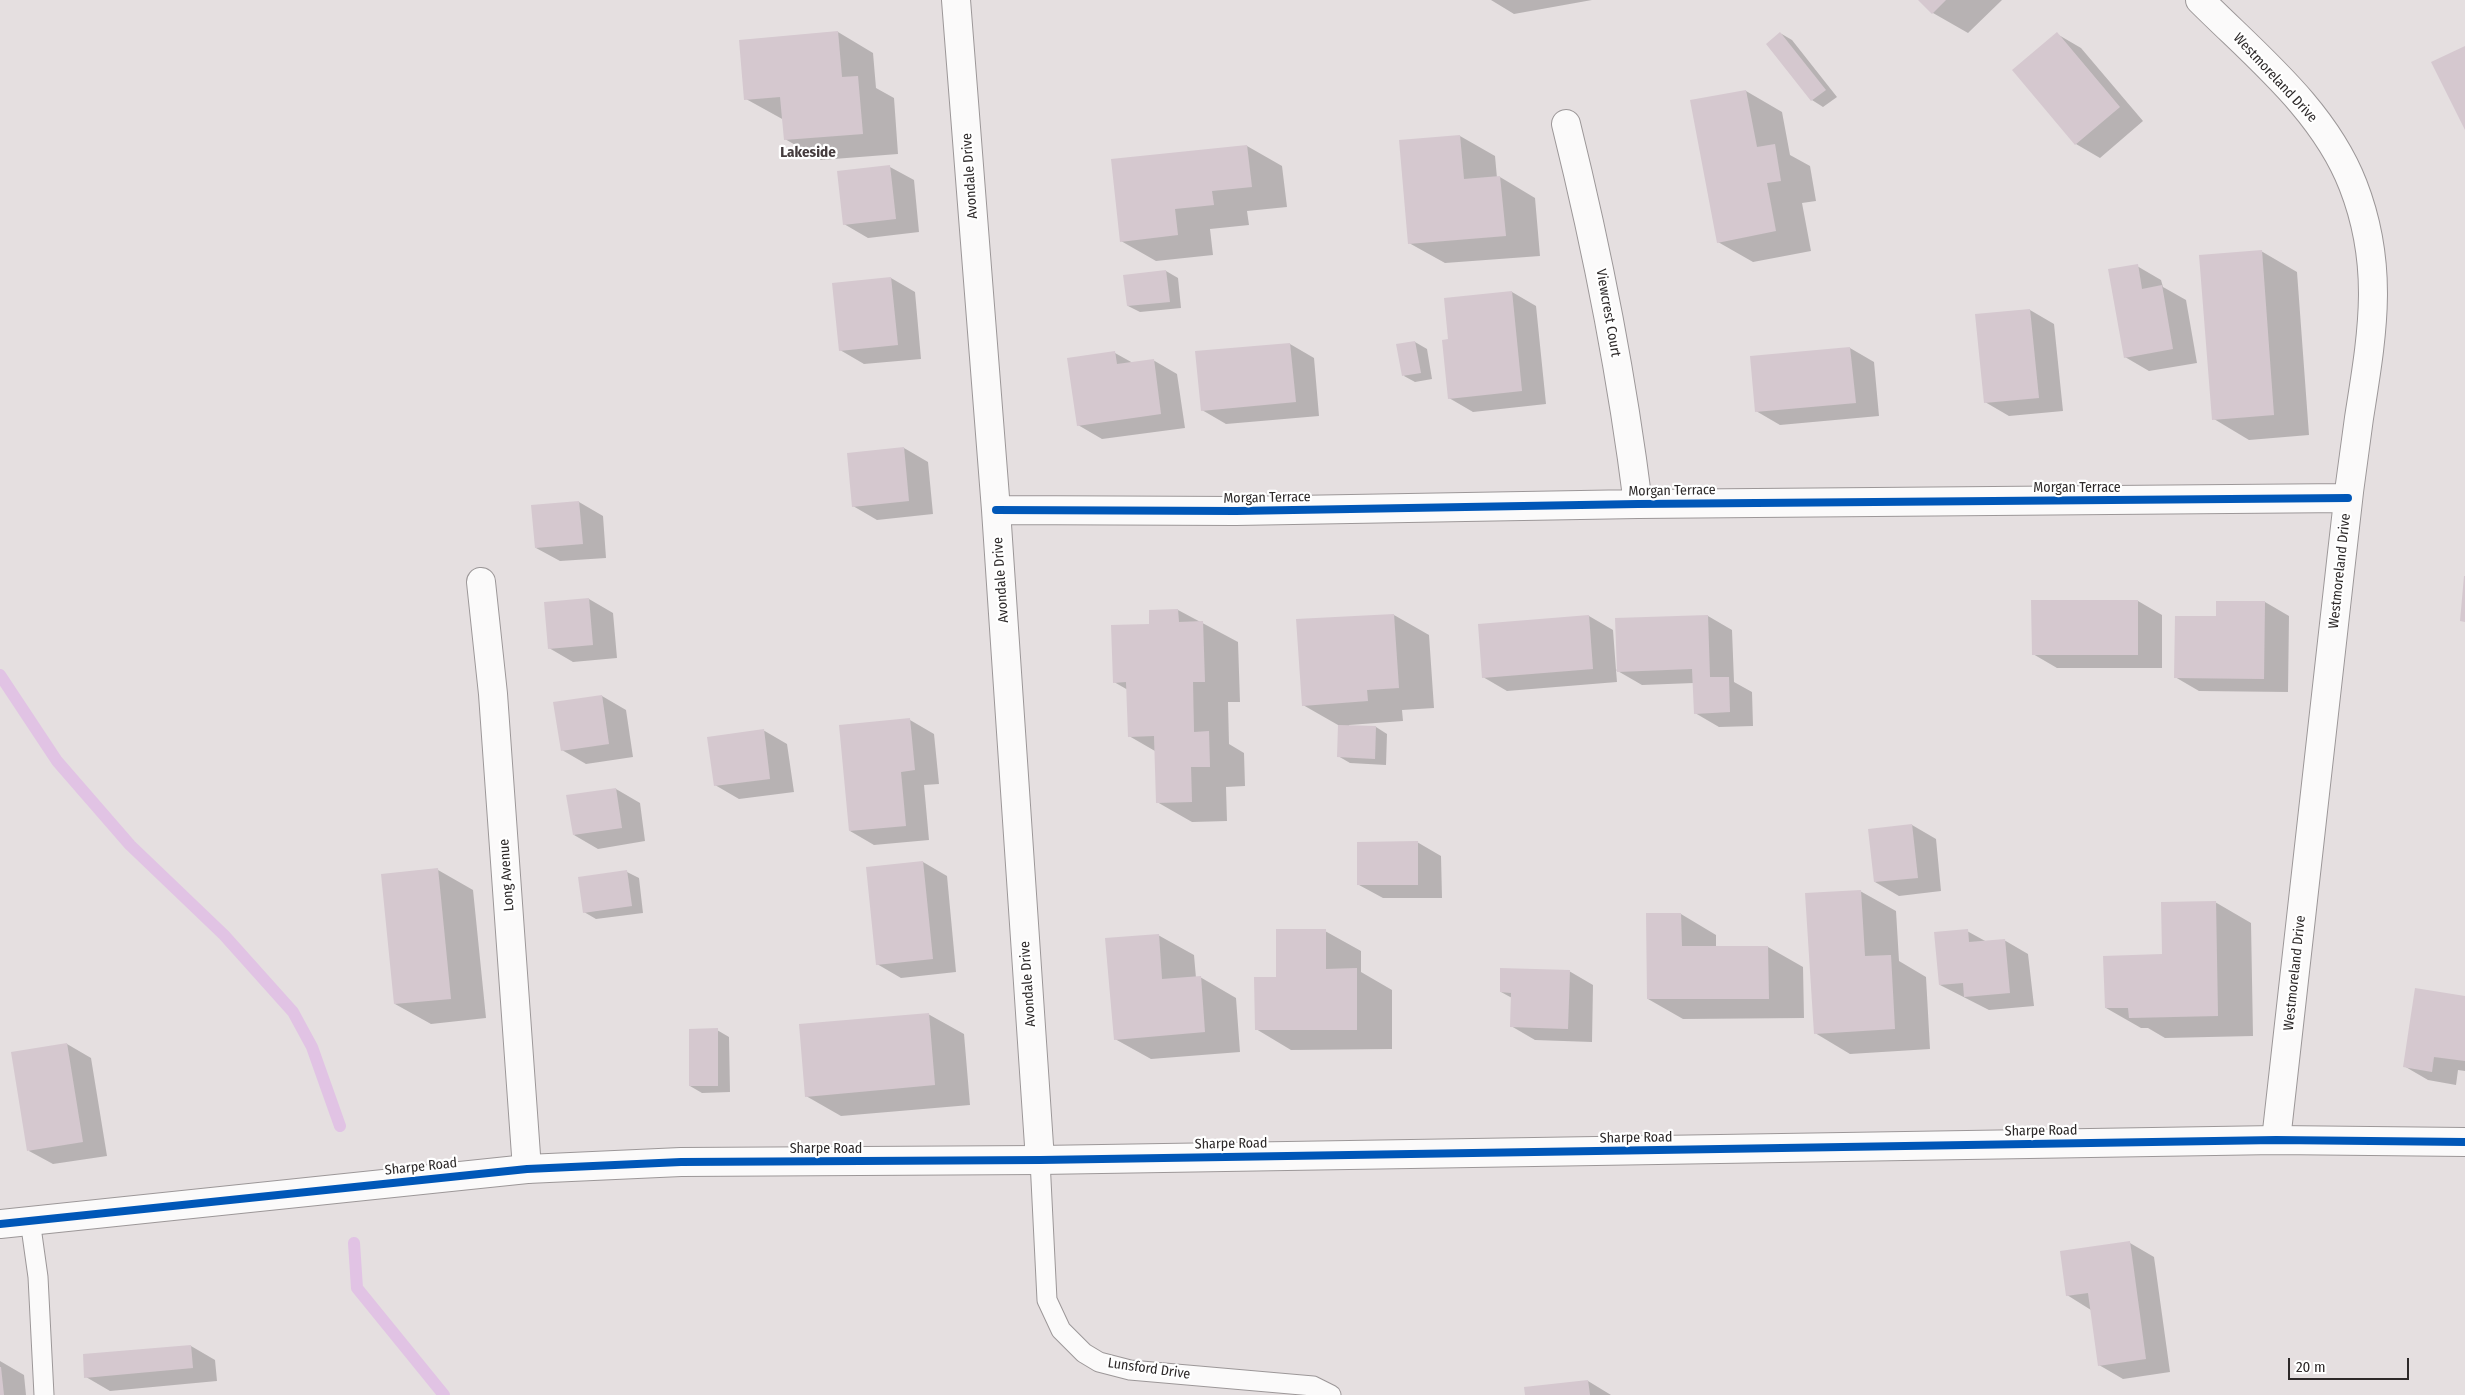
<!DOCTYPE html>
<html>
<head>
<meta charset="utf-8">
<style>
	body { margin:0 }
	#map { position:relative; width:2465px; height:1395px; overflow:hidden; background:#e5dfe0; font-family:"Fira Sans Condensed",sans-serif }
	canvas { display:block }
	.scale { position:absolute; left:2288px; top:1358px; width:121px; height:22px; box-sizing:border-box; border:2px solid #2d2929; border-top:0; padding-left:6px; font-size:15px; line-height:18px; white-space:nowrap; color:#2d2929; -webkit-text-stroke:4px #fff; paint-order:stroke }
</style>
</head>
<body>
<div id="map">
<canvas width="2465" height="1395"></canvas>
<div class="scale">20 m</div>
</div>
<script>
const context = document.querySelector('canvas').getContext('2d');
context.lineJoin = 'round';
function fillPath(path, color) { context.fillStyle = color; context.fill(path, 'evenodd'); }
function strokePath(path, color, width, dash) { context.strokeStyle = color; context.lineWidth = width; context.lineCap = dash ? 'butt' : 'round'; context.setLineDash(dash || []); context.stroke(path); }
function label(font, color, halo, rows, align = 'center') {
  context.font = font + ' "Fira Sans Condensed",sans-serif'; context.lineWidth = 4.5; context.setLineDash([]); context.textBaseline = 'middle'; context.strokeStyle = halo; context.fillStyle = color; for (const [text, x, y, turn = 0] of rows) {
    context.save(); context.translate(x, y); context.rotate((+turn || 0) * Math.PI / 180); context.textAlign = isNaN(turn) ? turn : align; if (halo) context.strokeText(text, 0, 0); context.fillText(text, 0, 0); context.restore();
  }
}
fillPath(new Path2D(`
	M 1491,0 L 1592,0 L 1514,14 Z
	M 1920,0 L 2002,0 L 1968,33 L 1933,13 Z
	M 838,32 L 873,53 L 876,88 L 894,98 L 898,154 L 821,160 L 785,139 L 784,120 L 746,99 Z
	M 1780,33 L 1792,40 L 1837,97 L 1823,107 L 1812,100 Z
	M 2057,34 L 2081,48 L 2143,121 L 2100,158 L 2076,144 Z
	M 1746,91 L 1782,112 L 1790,155 L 1810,166 L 1816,201 L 1802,203 L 1811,251 L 1753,262 L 1718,242 Z
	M 1460,136 L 1495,156 L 1497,178 L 1500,177 L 1535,198 L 1540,256 L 1445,263 L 1409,243 Z
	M 1247,146 L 1282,166 L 1287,207 L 1247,211 L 1249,225 L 1210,229 L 1213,255 L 1156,261 L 1121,241 Z
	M 890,167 L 914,180 L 919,232 L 868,238 L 844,224 Z
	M 2261,251 L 2297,272 L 2309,435 L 2249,440 L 2214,419 Z
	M 2137,266 L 2161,280 L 2163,287 L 2186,300 L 2197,363 L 2149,371 L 2125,357 Z
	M 1166,271 L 1178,278 L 1181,308 L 1140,312 L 1128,306 L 1125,276 Z
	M 891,278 L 915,292 L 921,359 L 864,364 L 840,350 Z
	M 1512,292 L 1536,306 L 1546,404 L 1473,412 L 1449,398 L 1449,340 Z
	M 2030,310 L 2054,324 L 2063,411 L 2009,416 L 1985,402 L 1976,315 Z
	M 1415,342 L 1427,349 L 1432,379 L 1415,382 L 1404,376 Z
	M 1290,344 L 1314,358 L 1319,416 L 1226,424 L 1202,410 Z
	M 1850,348 L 1874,362 L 1879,416 L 1780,425 L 1756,411 Z
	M 1115,353 L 1133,363 L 1153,360 L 1177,374 L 1185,428 L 1102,439 L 1078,425 Z
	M 904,448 L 928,462 L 933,514 L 877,520 L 853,506 Z
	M 579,502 L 603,516 L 606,558 L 560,561 L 536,548 Z
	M 589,599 L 613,613 L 617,658 L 573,662 L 549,648 Z
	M 2138,601 L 2162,615 L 2162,668 L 2057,668 L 2033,654 Z
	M 2265,602 L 2289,616 L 2288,692 L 2199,691 L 2175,677 L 2217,617 Z
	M 1178,610 L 1238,642 L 1240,702 L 1228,702 L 1229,744 L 1244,753 L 1245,786 L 1226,787 L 1227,821 L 1192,822 L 1157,802 L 1155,751 L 1129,736 L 1128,690 L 1114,682 L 1150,625 Z
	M 1394,615 L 1429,635 L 1434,708 L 1402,710 L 1403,721 L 1349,725 L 1349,727 L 1376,727 L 1387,734 L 1386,765 L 1350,763 L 1338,756 L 1338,725 L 1303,705 Z
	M 1589,616 L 1613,630 L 1616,670 L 1708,616 L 1732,630 L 1734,682 L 1752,692 L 1753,726 L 1719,727 L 1695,713 L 1694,683 L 1642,685 L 1616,670 L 1617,682 L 1507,691 L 1483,677 Z
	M 602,696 L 626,710 L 633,757 L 586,764 L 562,750 Z
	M 910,720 L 934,734 L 939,784 L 924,785 L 929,840 L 874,845 L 850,831 Z
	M 763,730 L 787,744 L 794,792 L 739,799 L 715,785 Z
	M 616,789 L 640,803 L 645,841 L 598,849 L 574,835 Z
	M 1912,825 L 1936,839 L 1941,891 L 1899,896 L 1875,882 Z
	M 1417,842 L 1441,856 L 1442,898 L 1383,898 L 1359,885 Z
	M 923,862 L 947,876 L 956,972 L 901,978 L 877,964 Z
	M 438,870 L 473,890 L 486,1018 L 431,1024 L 395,1004 Z
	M 627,872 L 639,878 L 643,913 L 596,919 L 584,912 Z
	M 1860,891 L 1896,911 L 1899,961 L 1926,977 L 1930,1049 L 1850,1054 L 1815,1033 Z
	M 2215,902 L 2251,923 L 2253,1036 L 2165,1038 L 2148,1028 L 2141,1028 L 2106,1008 L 2163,956 Z
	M 1647,914 L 1681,914 L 1716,935 L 1716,947 L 1768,947 L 1803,967 L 1804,1018 L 1683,1019 L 1648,999 Z
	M 1325,931 L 1361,951 L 1361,972 L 1392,990 L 1392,1049 L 1291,1050 L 1256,1029 L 1278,978 Z
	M 1967,931 L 1987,942 L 2004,940 L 2028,954 L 2034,1006 L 1989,1010 L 1940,985 Z
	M 1158,935 L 1194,955 L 1196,978 L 1200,977 L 1236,998 L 1240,1052 L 1151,1059 L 1115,1039 Z
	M 1569,971 L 1593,985 L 1592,1042 L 1535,1040 L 1511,1026 L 1512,998 L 1501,992 Z
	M 2465,997 L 2465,1071 L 2458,1070 L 2456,1085 L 2428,1080 L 2404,1066 Z
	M 928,1014 L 964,1034 L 970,1105 L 841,1116 L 806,1096 Z
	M 717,1030 L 729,1037 L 730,1092 L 702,1093 L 690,1086 Z
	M 67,1044 L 91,1058 L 107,1156 L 53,1164 L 29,1151 Z
	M 2130,1243 L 2154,1257 L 2170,1372 L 2123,1379 L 2099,1365 L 2091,1310 L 2067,1295 Z
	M 191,1346 L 215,1360 L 217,1381 L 110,1391 L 86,1377 Z
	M 0,1361 L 24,1375 L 26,1395 L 0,1395 Z
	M 1588,1381 L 1611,1395 L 1526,1395 Z`), '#0003');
strokePath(new Path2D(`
	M 0,675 L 57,761 L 130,845 L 224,935 L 293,1012 L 312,1047 L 340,1126
	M 354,1243 L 357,1288 L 444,1395`), '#e1c3e4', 12);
fillPath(new Path2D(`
	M 1918,0 L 1946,0 L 1932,14 Z
	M 838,31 L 842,77 L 858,76 L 863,134 L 784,140 L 780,97 L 744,100 L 739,40 Z
	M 1780,32 L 1826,90 L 1811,101 L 1766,44 Z
	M 2057,32 L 2120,107 L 2075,145 L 2012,70 Z
	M 2465,46 L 2465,130 L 2431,62 Z
	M 1746,90 L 1757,147 L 1775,144 L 1781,181 L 1767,183 L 1776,231 L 1717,243 L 1690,100 Z
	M 1460,135 L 1464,179 L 1500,176 L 1506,236 L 1408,244 L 1399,140 Z
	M 1247,145 L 1252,187 L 1212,191 L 1214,205 L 1175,209 L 1178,235 L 1120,242 L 1111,159 Z
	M 890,165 L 896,219 L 843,225 L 837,171 Z
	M 2262,250 L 2274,415 L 2212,420 L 2199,255 Z
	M 2138,264 L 2142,289 L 2162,285 L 2173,349 L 2124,358 L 2108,269 Z
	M 1166,270 L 1170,302 L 1127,306 L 1123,275 Z
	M 891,277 L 898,345 L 839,351 L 832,283 Z
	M 1512,291 L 1522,391 L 1448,399 L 1442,340 L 1448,339 L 1444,298 Z
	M 2030,309 L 2039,398 L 1984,403 L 1975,314 Z
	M 1415,341 L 1421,373 L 1402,376 L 1396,344 Z
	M 1290,343 L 1296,402 L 1201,411 L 1195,351 Z
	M 1850,347 L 1856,403 L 1755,412 L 1750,356 Z
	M 1115,351 L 1117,364 L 1154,359 L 1161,414 L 1077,426 L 1067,358 Z
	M 904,447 L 909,501 L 852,507 L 847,453 Z
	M 579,501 L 583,544 L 535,548 L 531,505 Z
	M 2464,576 L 2465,576 L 2465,622 L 2460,621 Z
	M 589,598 L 593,645 L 548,649 L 544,602 Z
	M 2031,600 L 2138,600 L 2138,655 L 2032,655 Z
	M 2216,601 L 2265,601 L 2264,679 L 2174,678 L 2175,616 L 2216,616 Z
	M 1178,609 L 1179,622 L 1203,621 L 1205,682 L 1193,682 L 1194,732 L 1209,731 L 1210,767 L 1191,767 L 1192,802 L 1156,803 L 1154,736 L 1128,737 L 1126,682 L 1113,683 L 1111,625 L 1149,624 L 1149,610 Z
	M 1394,614 L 1399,688 L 1367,690 L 1368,701 L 1302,706 L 1296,619 Z
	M 1589,615 L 1593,669 L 1482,678 L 1478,624 Z
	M 1708,615 L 1710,677 L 1729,677 L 1730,712 L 1694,714 L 1692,669 L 1617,672 L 1615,618 Z
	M 602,695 L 609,744 L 561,751 L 553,702 Z
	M 910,718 L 915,770 L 901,772 L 906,826 L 849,831 L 839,725 Z
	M 1338,725 L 1376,726 L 1375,759 L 1337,757 Z
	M 764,729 L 770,779 L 714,786 L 707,737 Z
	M 616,788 L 622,828 L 573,835 L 566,795 Z
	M 1912,824 L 1918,878 L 1874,882 L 1868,829 Z
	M 1418,841 L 1418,885 L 1357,885 L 1357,842 Z
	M 923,861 L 933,959 L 876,965 L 866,867 Z
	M 438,868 L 451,999 L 394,1004 L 381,874 Z
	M 627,870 L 632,906 L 583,913 L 578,877 Z
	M 1861,890 L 1865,956 L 1891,955 L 1895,1029 L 1814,1034 L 1805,893 Z
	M 2216,901 L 2218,1016 L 2129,1018 L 2128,1008 L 2105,1008 L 2103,956 L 2162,954 L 2161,902 Z
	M 1646,913 L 1681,913 L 1682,946 L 1768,946 L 1769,999 L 1647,999 Z
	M 1276,929 L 1326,929 L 1326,969 L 1357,968 L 1357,1030 L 1255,1030 L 1254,977 L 1276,977 Z
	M 1968,929 L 1969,942 L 2005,939 L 2010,993 L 1964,997 L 1963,983 L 1939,985 L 1934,932 Z
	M 1159,934 L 1162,979 L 1201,976 L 1205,1032 L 1114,1040 L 1105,938 Z
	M 1500,968 L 1570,970 L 1568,1029 L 1510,1027 L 1511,993 L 1500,992 Z
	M 2415,988 L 2465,996 L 2465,1061 L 2434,1057 L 2432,1072 L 2403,1067 Z
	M 929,1013 L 935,1085 L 805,1097 L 799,1024 Z
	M 718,1028 L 718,1086 L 689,1086 L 689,1029 Z
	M 67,1043 L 83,1142 L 27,1151 L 11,1052 Z
	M 2130,1241 L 2146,1359 L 2098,1366 L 2088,1293 L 2066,1296 L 2060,1251 Z
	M 191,1345 L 193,1368 L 84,1378 L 83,1354 Z
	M 0,1367 L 1,1367 L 4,1395 L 0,1395 Z
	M 1588,1380 L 1590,1395 L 1525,1395 L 1524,1387 Z`), '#d5c8cf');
const lane = new Path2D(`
	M 1040,1160 L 1047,1300 L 1061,1330 L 1084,1353 L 1099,1362 L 1130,1370 L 1313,1386 L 1331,1395
	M 30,1220 L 38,1277 L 44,1395`);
const street = new Path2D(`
	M 956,0 L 996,510 L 1040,1160
	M 2200,0 C 2256,56 2324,110 2353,185 C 2385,267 2372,335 2359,418 C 2352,466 2346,514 2341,562 C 2319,755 2298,948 2276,1140
	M 1566,124 C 1597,249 1622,376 1638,504
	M 996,510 L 1236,511 L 1638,504 L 2348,498
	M 481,582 L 493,694 L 527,1169`);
const secondary = new Path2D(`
	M 0,1224 L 527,1169 L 681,1162 L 1040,1160 L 2276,1140 L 2465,1142`);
strokePath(lane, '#9c9798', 21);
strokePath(street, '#9c9798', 30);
strokePath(secondary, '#9c9798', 30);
strokePath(lane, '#fbfafa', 19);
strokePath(street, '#fbfafa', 28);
strokePath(secondary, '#fbfafa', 28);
strokePath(new Path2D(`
	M 996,510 L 1236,511 L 1638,504 L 2348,498
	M 0,1224 L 527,1169 L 681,1162 L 1040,1160 L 2276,1140 L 2465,1142`), '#0057b8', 8);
label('14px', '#2d2929', '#fff', [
	["Westmoreland Drive",2275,78,47],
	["Avondale Drive",970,176,-94],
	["Viewcrest Court",1608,313,80],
	["Morgan Terrace",2077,488],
	["Morgan Terrace",1672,491,-1],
	["Morgan Terrace",1267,498,-1],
	["Westmoreland Drive",2340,571,-84],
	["Avondale Drive",1001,580,-94],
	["Long Avenue",507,875,-94],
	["Westmoreland Drive",2295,973,-84],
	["Avondale Drive",1028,984,-94],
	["Sharpe Road",2041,1131,-1],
	["Sharpe Road",1636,1138,-1],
	["Sharpe Road",1231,1144,-1],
	["Sharpe Road",826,1149],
	["Sharpe Road",421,1167,-6],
	["Lunsford Drive",1149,1369,8]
]);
label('bold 15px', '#443b3d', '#fff', [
	["Lakeside",808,153]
]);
</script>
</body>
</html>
